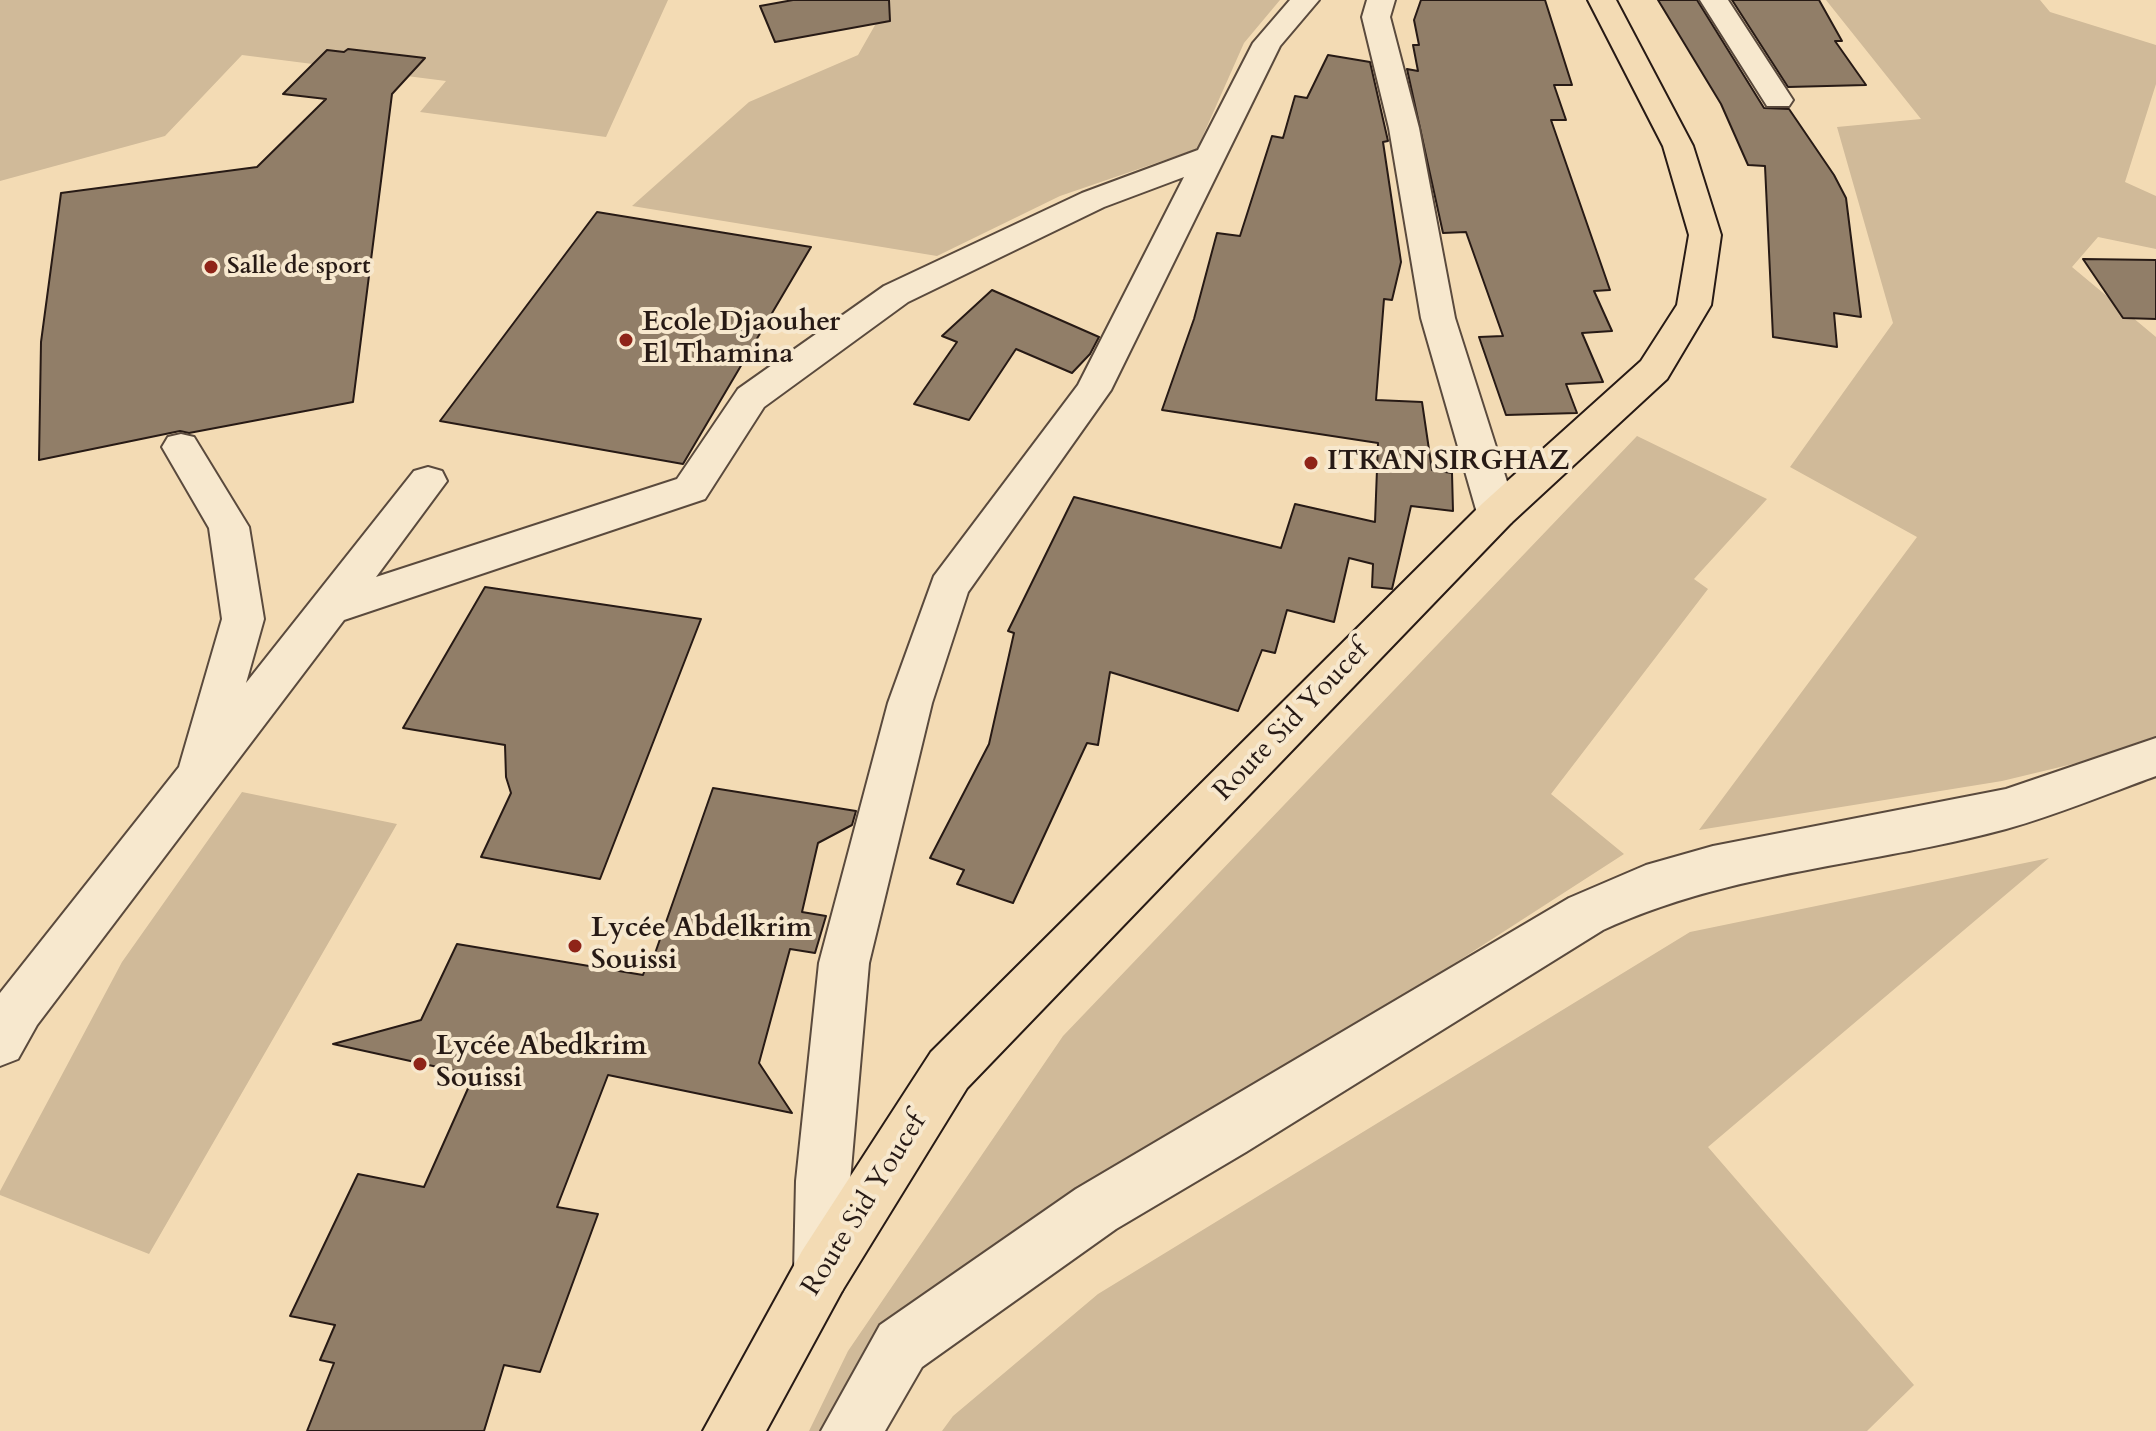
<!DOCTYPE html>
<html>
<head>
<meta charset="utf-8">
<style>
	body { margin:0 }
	canvas { display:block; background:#f3dbb4 }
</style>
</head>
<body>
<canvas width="2156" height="1431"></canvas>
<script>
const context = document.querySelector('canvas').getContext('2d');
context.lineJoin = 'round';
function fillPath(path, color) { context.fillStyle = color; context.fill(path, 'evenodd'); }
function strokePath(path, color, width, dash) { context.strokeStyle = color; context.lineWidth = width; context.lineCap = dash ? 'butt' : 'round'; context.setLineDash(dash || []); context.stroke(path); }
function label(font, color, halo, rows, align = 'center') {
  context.font = font + ' Cardo,serif'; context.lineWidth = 8; context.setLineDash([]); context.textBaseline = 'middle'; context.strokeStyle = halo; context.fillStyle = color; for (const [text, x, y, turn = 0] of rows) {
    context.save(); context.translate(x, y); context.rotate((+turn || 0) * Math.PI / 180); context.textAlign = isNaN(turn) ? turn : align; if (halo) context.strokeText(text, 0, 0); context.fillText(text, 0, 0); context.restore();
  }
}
fillPath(new Path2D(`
	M 0,0 L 668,0 L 606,137 L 420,112 L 446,81 L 242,55 L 165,136 L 0,181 Z
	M 851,0 L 1280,0 L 1244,43 L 1197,149 L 1060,196 L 937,256 L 632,206 L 749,102 L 858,55 L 887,4 Z
	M 1826,0 L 2040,0 L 2050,12 L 2156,45 L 2156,84 L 2125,182 L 2156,196 L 2156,249 L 2098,237 L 2072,267 L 2156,337 L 2156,744 L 2002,781 L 1699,830 L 1917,537 L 1790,467 L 1893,323 L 1837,127 L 1921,119 Z
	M 1637,436 L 1767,499 L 1694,579 L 1708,589 L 1551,794 L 1624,854 L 1280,1076 L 840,1431 L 809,1431 L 848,1351 L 1063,1036 Z
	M 242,792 L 397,824 L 149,1254 L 0,1195 L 0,1191 L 122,962 Z
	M 2049,858 L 1708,1147 L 1914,1385 L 1867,1431 L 942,1431 L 953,1416 L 1098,1294 L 1690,932 Z`), '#d0ba99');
const building = new Path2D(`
	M 793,0 L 889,0 L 890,21 L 775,42 L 760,6 Z
	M 1421,0 L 1545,0 L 1572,85 L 1554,85 L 1566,120 L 1551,120 L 1610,290 L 1594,291 L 1612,331 L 1582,333 L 1603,382 L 1566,384 L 1577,413 L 1506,415 L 1479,337 L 1503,336 L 1466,232 L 1443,233 L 1407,69 L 1418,71 L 1413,45 L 1419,45 L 1414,20 Z
	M 1658,0 L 1697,0 L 1764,108 L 1789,109 L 1834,175 L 1846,198 L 1861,317 L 1834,313 L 1837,347 L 1773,337 L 1765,166 L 1748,165 L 1721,104 Z
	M 1732,0 L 1819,0 L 1842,41 L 1835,41 L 1866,85 L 1788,87 Z
	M 348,49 L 425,58 L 392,94 L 353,402 L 189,433 L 180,431 L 39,460 L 41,342 L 61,193 L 257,167 L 326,99 L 283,94 L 327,50 L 344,52 Z
	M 1328,55 L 1370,62 L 1388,141 L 1383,142 L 1401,262 L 1392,300 L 1384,299 L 1376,400 L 1422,402 L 1432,470 L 1452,473 L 1453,511 L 1411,506 L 1392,589 L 1372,587 L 1373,564 L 1349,558 L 1334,622 L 1287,610 L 1275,653 L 1262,650 L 1238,711 L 1110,672 L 1098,745 L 1087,743 L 1013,903 L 957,884 L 964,870 L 930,858 L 989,744 L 1014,633 L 1008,631 L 1074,497 L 1281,548 L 1295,504 L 1375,522 L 1378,443 L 1162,410 L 1194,319 L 1217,233 L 1240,236 L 1272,136 L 1283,138 L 1295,96 L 1307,98 Z
	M 597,212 L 811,247 L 683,464 L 440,421 Z
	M 2083,259 L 2156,260 L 2156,319 L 2123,318 Z
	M 992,290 L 1099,337 L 1090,354 L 1072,373 L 1016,349 L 969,420 L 914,404 L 957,342 L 942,336 Z
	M 485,587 L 701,619 L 600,879 L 481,857 L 511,793 L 506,777 L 505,745 L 403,728 Z
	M 713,788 L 856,811 L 852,825 L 818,843 L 802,912 L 826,916 L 815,953 L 790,949 L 759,1063 L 792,1113 L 608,1075 L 557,1207 L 598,1214 L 540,1372 L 504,1365 L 484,1431 L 307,1431 L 334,1363 L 320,1360 L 335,1325 L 290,1316 L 358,1174 L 424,1187 L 474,1075 L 333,1044 L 421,1020 L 457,944 L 643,975 L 648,961 L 652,962 Z`);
fillPath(building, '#917e68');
strokePath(building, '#271a15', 2);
const minor = new Path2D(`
	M 1290,0 L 1319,0 L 1280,46 L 1111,390 L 968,592 L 932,703 L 869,963 L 850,1181 L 850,1271 L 842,1291 L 822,1299 L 802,1291 L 794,1271 L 796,1181 L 819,963 L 888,703 L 934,576 L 1078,385 L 1184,177 L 1104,207 L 908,302 L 764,407 L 705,499 L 344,620 L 37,1025 L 18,1059 L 0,1066 L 0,993 L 179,767 L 222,619 L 209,528 L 162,447 L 168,437 L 181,434 L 194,437 L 249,527 L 264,619 L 246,683 L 414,471 L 428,467 L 442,471 L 447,481 L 376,577 L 677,479 L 738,389 L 884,286 L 1082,193 L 1198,150 L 1253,43 Z
	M 1367,0 L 1395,0 L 1390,17 L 1419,128 L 1455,318 L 1517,513 L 1511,523 L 1497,528 L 1483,523 L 1477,513 L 1421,318 L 1389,128 L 1362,17 Z
	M 1700,0 L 1728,0 L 1793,100 L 1789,106 L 1767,106 Z
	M 2156,738 L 2156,776 C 2106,794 2057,815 2006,829 C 1870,866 1733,870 1603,930 L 1246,1152 L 1116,1229 L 922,1367 L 885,1431 L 821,1431 L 880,1325 L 1076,1189 L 1569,898 L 1646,865 L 1713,846 L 2006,789 Z`);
const primary = new Path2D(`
	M 1588,0 L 1616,0 L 1693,146 L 1721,235 L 1711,305 L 1667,379 L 1511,523 L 967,1088 L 842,1291 L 766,1431 L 703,1431 L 802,1251 L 931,1052 L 1483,503 L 1641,361 L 1677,305 L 1689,235 L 1663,146 Z`);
strokePath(minor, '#5a4a3d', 4);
strokePath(primary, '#271a15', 4);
fillPath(minor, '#f7e8ce');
fillPath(primary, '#f3dbb4');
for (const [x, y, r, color] of [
	[211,267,8,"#8f2418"],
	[626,340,8,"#8f2418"],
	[1311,463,8,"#8f2418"],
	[575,946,8,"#8f2418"],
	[420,1064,8,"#8f2418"]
]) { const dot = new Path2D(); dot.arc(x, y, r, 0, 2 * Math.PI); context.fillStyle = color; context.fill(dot); strokePath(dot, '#f7e8ce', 3); }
label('bold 24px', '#271a15', '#f7e8ce', [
	["Salle de sport",227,267]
], 'left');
label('bold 28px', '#271a15', '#f7e8ce', [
	["Ecole Djaouher",642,324],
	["El Thamina",642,356],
	["ITKAN SIRGHAZ",1327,463],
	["Lycée Abdelkrim",591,930],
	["Souissi",591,962],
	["Lycée Abedkrim",436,1048],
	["Souissi",436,1080]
], 'left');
label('28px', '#271a15', '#f7e8ce', [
	["Route Sid Youcef",1292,722,-46],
	["Route Sid Youcef",865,1205,-58]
]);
</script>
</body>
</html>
